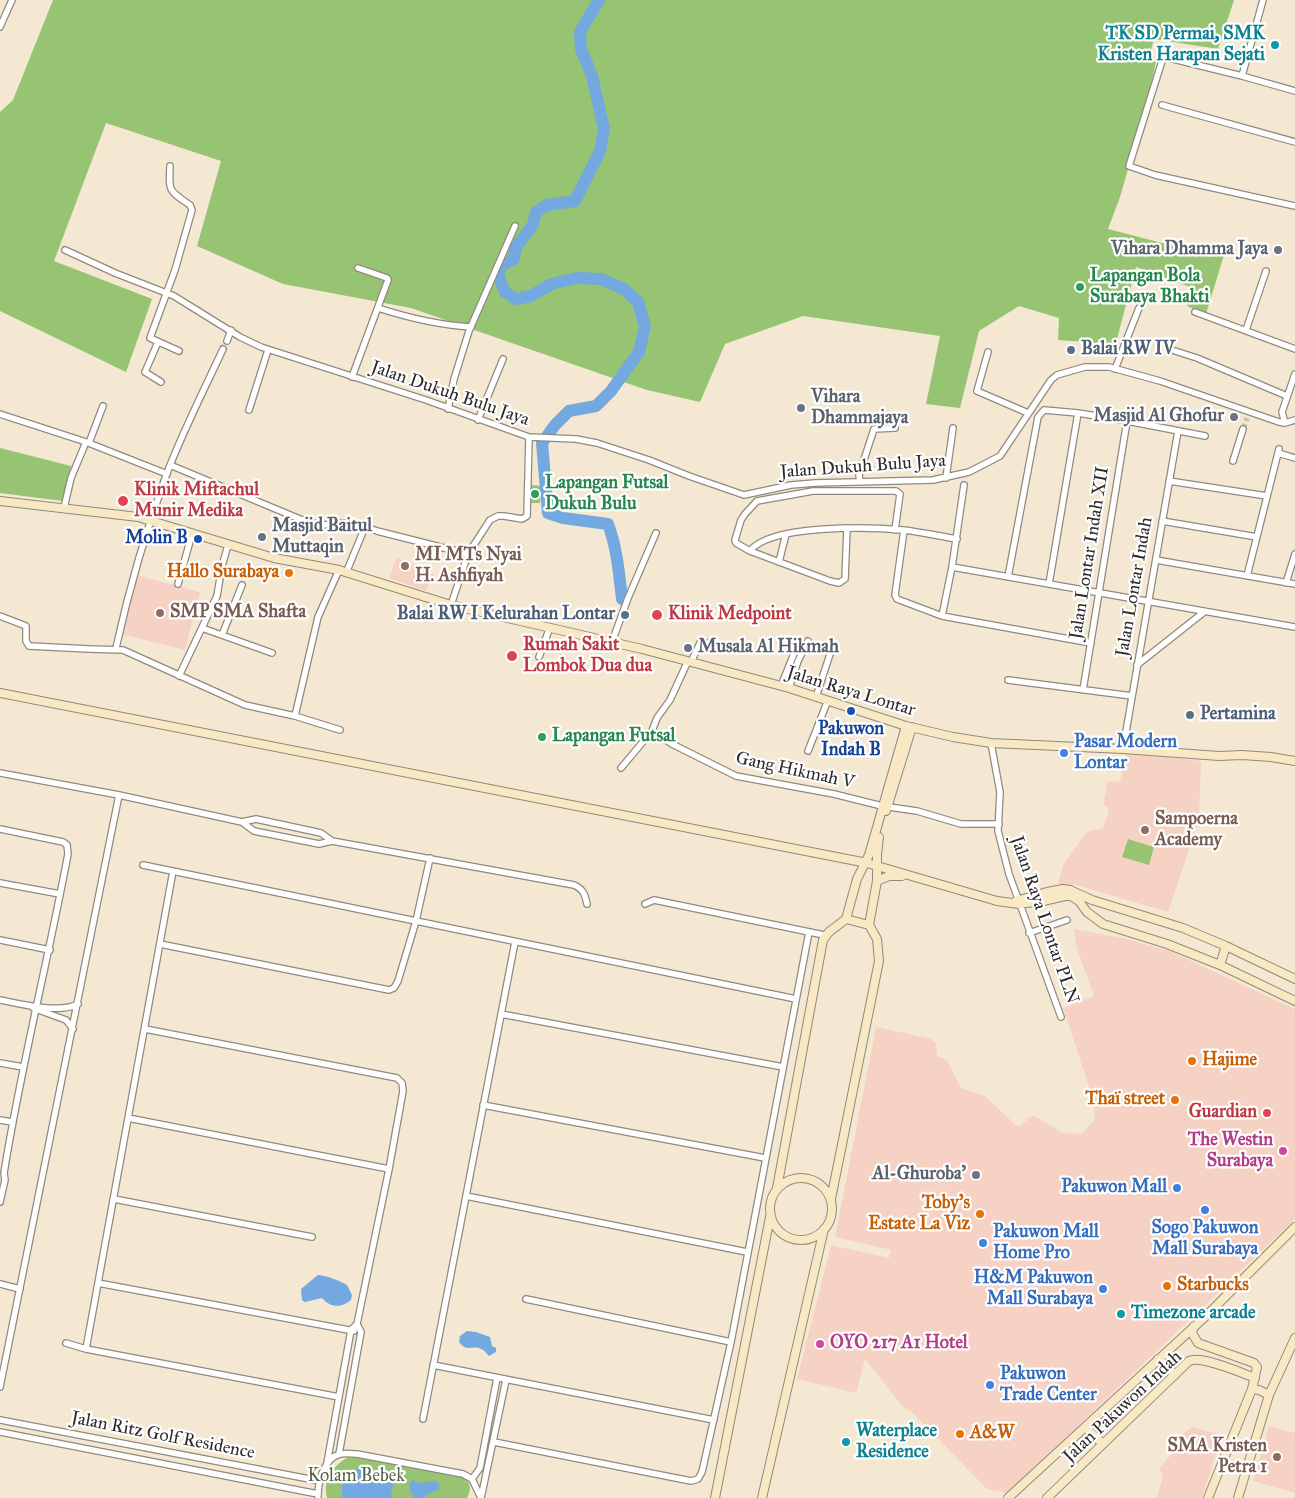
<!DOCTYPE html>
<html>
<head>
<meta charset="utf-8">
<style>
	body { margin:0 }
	canvas { display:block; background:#f5e8d2 }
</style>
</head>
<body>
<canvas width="1295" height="1498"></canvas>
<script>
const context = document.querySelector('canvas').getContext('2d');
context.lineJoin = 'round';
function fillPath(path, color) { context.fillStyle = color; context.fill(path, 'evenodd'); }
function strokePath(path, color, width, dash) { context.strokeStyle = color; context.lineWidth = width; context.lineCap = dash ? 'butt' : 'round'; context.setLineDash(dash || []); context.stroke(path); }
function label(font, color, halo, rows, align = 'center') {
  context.font = font + ' "IM FELL Great Primer",serif'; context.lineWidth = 4.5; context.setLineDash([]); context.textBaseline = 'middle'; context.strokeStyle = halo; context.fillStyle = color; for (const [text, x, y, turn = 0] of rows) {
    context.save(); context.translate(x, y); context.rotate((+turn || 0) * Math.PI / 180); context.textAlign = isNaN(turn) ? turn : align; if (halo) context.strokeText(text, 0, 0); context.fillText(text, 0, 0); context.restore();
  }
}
fillPath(new Path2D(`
	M 397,558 L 434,575 L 426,591 L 389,578 Z
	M 136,575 L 200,592 L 185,650 L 121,634 Z
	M 1126,752 L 1201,761 L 1199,820 L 1168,912 L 1076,885 L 1058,885 L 1063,865 L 1087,832 L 1103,828 L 1109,811 L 1107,806 L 1103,804 L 1108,781 L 1120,782 Z
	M 1074,929 L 1122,938 L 1167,950 L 1295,1009 L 1295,1219 L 1008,1493 L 987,1489 L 913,1413 L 902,1406 L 865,1359 L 856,1393 L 797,1379 L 831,1245 L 889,1258 L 891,1250 L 835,1237 L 876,1027 L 931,1039 L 936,1043 L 937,1056 L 947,1060 L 961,1088 L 985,1096 L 1018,1127 L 1033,1115 L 1063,1133 L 1082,1134 L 1095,1119 L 1093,1099 L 1063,1008 L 1094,996 L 1077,949 Z
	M 1269,1426 L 1295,1433 L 1295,1493 L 1253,1481 Z
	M 1192,1427 L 1222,1435 L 1202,1498 L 1157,1498 L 1163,1477 L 1159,1468 L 1172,1454 L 1166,1449 Z`), '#f6d2c4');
fillPath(new Path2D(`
	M 53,0 L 1234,0 L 1218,49 L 1154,39 L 1151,50 L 1156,62 L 1146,107 L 1120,197 L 1108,229 L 1205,254 L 1207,251 L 1224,255 L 1206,314 L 1187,306 L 1193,288 L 1136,267 L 1114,350 L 1085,348 L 1086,342 L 1058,340 L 1059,318 L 1019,306 L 979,331 L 960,408 L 926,404 L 940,336 L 803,316 L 725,344 L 700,402 L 647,390 L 411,308 L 283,284 L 197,246 L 221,161 L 106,123 L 54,261 L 152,299 L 126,372 L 0,311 L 0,112 L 13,100 Z
	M 0,448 L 71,466 L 63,501 L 0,493 Z
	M 531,485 L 541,486 L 540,503 L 530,503 Z
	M 1128,839 L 1154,847 L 1149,865 L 1122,857 Z
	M 352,1455 L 461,1476 C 471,1481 472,1489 467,1498 L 327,1498 C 322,1477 335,1464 352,1455 Z`), '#96c473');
fillPath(new Path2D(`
	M 318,1275 C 324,1275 341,1281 347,1285 L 352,1295 L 351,1300 C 342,1308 330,1308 322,1298 L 305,1302 L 302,1300 L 301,1289 Z
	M 467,1331 L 476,1332 L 490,1337 L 492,1346 L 496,1348 L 496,1352 L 489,1356 C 487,1354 485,1351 483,1350 C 473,1343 468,1354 459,1342 L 460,1336 Z
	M 361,1468 L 392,1476 L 395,1481 L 391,1491 L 392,1498 L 343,1498 C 339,1482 347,1473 361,1468 Z
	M 413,1480 L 420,1483 L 435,1481 L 439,1484 L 439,1489 L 426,1495 L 424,1498 L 414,1498 L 410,1490 L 409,1484 Z`), '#73a8e0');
strokePath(new Path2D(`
	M 599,0 L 580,32 L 581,49 L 592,76 L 604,129 L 600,151 L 575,201 L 547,205 L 536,212 L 533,225 L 516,247 L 514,259 L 501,266 L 498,275 L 505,292 L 516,299 L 531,296 L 551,284 L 577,278 L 601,279 L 624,289 L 638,302 L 645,326 L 639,352 L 611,391 L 596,406 L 569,411 L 555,425 L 542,443 L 548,513 L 563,518 L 608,524 C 617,548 619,573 622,599`), '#73a8e0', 12);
strokePath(new Path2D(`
	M 1243,429 L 1247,418`), '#cdc2b1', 5.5, [5.5, 3]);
const street = new Path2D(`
	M 0,27 L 12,0
	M 1242,76 L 1263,0
	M 1295,91 L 1242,76 L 1165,57 L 1162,61 L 1129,166 L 1155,175 L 1295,206
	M 1162,105 L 1295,142
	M 170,166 C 169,192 168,190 190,205 L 192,210 L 175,270 L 150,338 L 179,351
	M 65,250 L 115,273 L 174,296 L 240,337 L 261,347 L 426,400 L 529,437 L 576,439 L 597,443 L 649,460 L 689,476 L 744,495 L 791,485 L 815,483 L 933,480 L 969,472 L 1000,456 L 1051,380 L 1057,375 L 1085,367 L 1109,367 L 1160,381 L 1279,422 L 1285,423 L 1295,420
	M 378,308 C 409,318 438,325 471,327
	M 1195,312 L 1295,349
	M 1246,330 L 1266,271
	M 227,341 L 231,330
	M 158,342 L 145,372 L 161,382
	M 1175,351 L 1197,358 L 1287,396
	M 988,352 L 977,391 L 1028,413
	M 1115,369 L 1139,308
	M 352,377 L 388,280 L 387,278 L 358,268
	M 448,409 L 454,379 L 469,331 L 515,226
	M 249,410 L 268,350
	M 0,414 L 86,442 L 167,474
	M 478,420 L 503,359
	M 1285,423 L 1282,412 L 1295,374
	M 89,443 L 103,406
	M 1278,453 L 1295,458
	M 1233,461 L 1243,429
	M 170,465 L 307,522 L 323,525 L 344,523 L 361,525 L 377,531 L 468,554
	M 946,478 L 953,428
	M 1169,481 L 1267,496
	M 860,482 L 859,475 L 874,429 L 895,428
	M 64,508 L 71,478 L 86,442
	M 1162,521 L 1257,537
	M 847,528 L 845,579 L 839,583 L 830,581 L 750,551 L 736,543 L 735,540 L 741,520 L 745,514 L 757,501 L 813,491 L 896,491 L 900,494 L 895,530
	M 904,530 L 895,595 L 897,599 L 942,616 L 1091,643
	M 750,551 C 770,524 871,527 903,530 C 921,532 939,536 957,539
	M 1156,560 L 1295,584
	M 779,562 L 786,534
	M 952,567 L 1295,627
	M 346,573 L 365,527
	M 1247,576 L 1279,449
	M 1008,577 L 1038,417 L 1044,410 L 1078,413 L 1127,421 L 1205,436
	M 1286,583 L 1295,554
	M 178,584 L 192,534
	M 1049,584 L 1078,413
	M 451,605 L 468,554 L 490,520 L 498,516 L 504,516 L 522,519 L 527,516 L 529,437
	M 0,616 L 26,626 L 26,641 L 29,646 L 89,649 L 123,650 L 245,705 L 295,716 L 340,730
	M 942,616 L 952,567 L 964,485
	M 202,628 L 272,653
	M 222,635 L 242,585
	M 612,642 L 628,598 L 656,533
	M 116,648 C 129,589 146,530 167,473 C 183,431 204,390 223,349
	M 539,657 L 550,627
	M 691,662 L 701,641 L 712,645
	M 1137,665 L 1204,612
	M 179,676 L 217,596 L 222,566 L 228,545
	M 1008,680 L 1132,696
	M 781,686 L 795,651
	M 789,688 L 798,661 L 808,641
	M 1083,690 L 1127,421
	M 816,697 L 832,648
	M 295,716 L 318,617 L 339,570
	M 652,731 L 672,744 L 736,776 L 834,794 L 882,806 L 917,811 L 961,824 L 999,824
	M 991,743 L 1000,792 L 998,831 L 1009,874 L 1061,1017
	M 1123,749 L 1178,431
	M 808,751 L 828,700
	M 621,768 L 652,731 L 657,718 L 670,700 L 688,661
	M 0,773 L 119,795 L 242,822 L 256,819 L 321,833 L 332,841
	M 242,822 L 254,831 L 319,844 L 332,841 L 574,885 C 583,889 585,894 587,904
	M 0,829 L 63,842 L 67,845 L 68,854 C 48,961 21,1066 4,1173 L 5,1180 L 0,1202
	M 143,865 L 796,999
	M 0,883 L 60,894
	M 645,904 L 654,900 L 824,935 L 823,940
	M 1029,933 L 1067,920
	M 0,940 L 50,950
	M 160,944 L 389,990 L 394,988 L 398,981 L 416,921 L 430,858
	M 0,1000 C 20,1004 60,1014 78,1004
	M 33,1008 L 66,1020 L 73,1029
	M 501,1014 L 783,1067
	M 145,1029 L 397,1078 L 402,1083 L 403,1091 L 389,1169 L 357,1324
	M 0,1063 L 23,1067
	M 483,1105 L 765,1158
	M 128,1118 L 389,1169
	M 0,1120 L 12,1122
	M 466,1196 L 747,1252
	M 114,1199 L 312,1237
	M 98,1283 L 354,1331
	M 0,1284 L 20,1289
	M 526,1299 L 731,1342
	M 66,1343 L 86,1349 L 339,1397
	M 86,1349 L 173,871
	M 433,1365 L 714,1420
	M 0,1387 L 119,795
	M 423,1419 L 515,942
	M 0,1420 L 320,1481
	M 0,1432 L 318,1494
	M 494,1442 L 691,1481 L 698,1479 L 702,1472 L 731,1342 L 809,932
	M 327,1463 L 351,1330 L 357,1324 L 361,1332 L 339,1454
	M 472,1479 L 480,1468 L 497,1378
	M 318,1496 C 318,1482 324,1458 340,1454 C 345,1453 352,1454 357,1454 L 463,1474 L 472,1479 L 481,1498
	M 481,1498 L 506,1380`);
const secondary = new Path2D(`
	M 0,501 L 138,517 L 274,558 L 339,570 L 451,605 L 642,649 L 789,688 L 906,726 L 953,737 L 991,743 L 1123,749 L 1219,756 L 1242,755 L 1271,757 L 1295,761
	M 0,693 L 867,863 L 997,901 L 1019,904 L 1043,901 L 1065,896 L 1071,896 L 1079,901 L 1087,912 L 1103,924 L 1167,944 L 1220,965 L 1295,1001
	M 886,811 L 912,727
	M 877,881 L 889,876 L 902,876
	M 1016,901 L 1047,892 L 1063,889 L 1070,890 L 1092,900 L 1183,928 L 1226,946 L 1295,979
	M 846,919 L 869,925
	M 1220,965 L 1226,946
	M770 1209a31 31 0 1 1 62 0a31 31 0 1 1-62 0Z
	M 777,1188 L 823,940 L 829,932 L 846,919 L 857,879 L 869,855 L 906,726
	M 831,1199 L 879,961 L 877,939 L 869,925 L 877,881 L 877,855 L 879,837
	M 1194,1326 L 1192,1333 L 1198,1343 L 1254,1363 L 1257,1367 L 1252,1389 L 1208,1498
	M 1158,1359 L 1175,1375
	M 1252,1389 L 1259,1390 L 1269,1395
	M 1085,1427 L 1103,1444
	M 715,1498 L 770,1217
	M 762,1498 L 824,1229
	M 1008,1498 L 1208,1314 L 1295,1227
	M 1047,1498 L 1189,1361 C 1201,1355 1242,1373 1255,1378
	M 1238,1498 L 1269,1395 L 1295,1338`);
strokePath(street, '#908a7e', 8);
strokePath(secondary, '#908a7e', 10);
strokePath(street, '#fff', 5.5);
strokePath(secondary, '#f8e8c3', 8);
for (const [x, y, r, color] of [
	[1275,45,5,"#0f9aa8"],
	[1278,250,5,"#6b7280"],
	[1080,287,5,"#2e9e5b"],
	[1071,350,5,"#5c6f8a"],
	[801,408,5,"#6b7280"],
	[1234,417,5,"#6b7280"],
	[535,494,5,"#2e9e5b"],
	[123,501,6,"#e0444e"],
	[262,537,5,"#6b7280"],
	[198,539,5,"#1a4fb4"],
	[405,566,5,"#8d6e63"],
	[289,573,5,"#e8710a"],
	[160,613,5,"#8d6e63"],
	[625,615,5,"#5c6f8a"],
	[657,615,6,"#e0444e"],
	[688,648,5,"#6b7280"],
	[512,656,6,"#e0444e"],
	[851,711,5,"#1a4fb4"],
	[1190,715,5,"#5c6f8a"],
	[542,737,5,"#2e9e5b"],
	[1064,753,5,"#3f7fe0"],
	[1145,830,5,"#8d6e63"],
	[1192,1061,5,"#e8710a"],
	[1175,1100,5,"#e8710a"],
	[1267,1113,5,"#e0444e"],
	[1283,1151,5,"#d1479c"],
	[976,1175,5,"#6b7280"],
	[1177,1188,5,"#3f7fe0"],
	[1205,1210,5,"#3f7fe0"],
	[980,1214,5,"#e8710a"],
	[983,1243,5,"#3f7fe0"],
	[1167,1286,5,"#e8710a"],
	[1103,1289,5,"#3f7fe0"],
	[1121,1314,5,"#0f9aa8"],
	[820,1344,5,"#d1479c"],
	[990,1385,5,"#3f7fe0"],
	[960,1434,5,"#e8710a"],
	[846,1442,5,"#0f9aa8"],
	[1277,1457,5,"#8d6e63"]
]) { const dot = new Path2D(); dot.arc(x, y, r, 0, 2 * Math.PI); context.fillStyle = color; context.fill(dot); strokePath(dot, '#fff', 2); }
label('bold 18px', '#0d838f', '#fff', [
	["TK SD Permai, SMK",1265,35,"right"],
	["Kristen Harapan Sejati",1265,56,"right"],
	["Timezone arcade",1131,1314],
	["Waterplace",856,1432],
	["Residence",856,1453]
], 'left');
label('bold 18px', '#5b616d', '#fff', [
	["Vihara Dhamma Jaya",1268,250],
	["Vihara",811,398,"left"],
	["Dhammajaya",811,419,"left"],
	["Masjid Al Ghofur",1224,417],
	["Masjid Baitul",272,527,"left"],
	["Muttaqin",272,548,"left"],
	["Musala Al Hikmah",698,648,"left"],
	["Al-Ghuroba'",966,1175]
], 'right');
label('bold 18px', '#27864d', '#fff', [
	["Lapangan Bola",1090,277],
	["Surabaya Bhakti",1090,298],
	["Lapangan Futsal",545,484],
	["Dukuh Bulu",545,505],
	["Lapangan Futsal",552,737]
], 'left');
label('bold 18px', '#4e5e75', '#fff', [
	["Balai RW IV",1081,350],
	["Balai RW I Kelurahan Lontar",615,615,"right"],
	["Pertamina",1200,715]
], 'left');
label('18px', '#2b2b2b', '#fff', [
	["Jalan Dukuh Bulu Jaya",450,394,19],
	["Jalan Dukuh Bulu Jaya",863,467,-4],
	["Jalan Lontar Indah XII",1090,553,-81],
	["Jalan Lontar Indah",1135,587,-80],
	["Jalan Raya Lontar",851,692,17],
	["Gang Hikmah V",795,771,12],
	["Jalan Raya Lontar PLN",1044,920,71],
	["Jalan Pakuwon Indah",1123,1407,-43],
	["Jalan Ritz Golf Residence",163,1436,11]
]);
label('bold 18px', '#be3a42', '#fff', [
	["Klinik Miftachul",134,491],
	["Munir Medika",134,512],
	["Klinik Medpoint",668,615],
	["Rumah Sakit",523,646],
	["Lombok Dua dua",523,667],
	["Guardian",1257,1113,"right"]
], 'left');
label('bold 18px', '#164399', '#fff', [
	["Molin B",188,539],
	["Pakuwon",851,730,"center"],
	["Indah B",851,751,"center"]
], 'right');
label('bold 18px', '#785e54', '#fff', [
	["MI MTs Nyai",415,556],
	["H. Ashfiyah",415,577],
	["SMP SMA Shafta",170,613],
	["Sampoerna",1155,820],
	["Academy",1155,841],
	["SMA Kristen",1267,1447,"right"],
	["Petra 1",1267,1468,"right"]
], 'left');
label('bold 18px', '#c56008', '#fff', [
	["Hallo Surabaya",279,573],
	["Hajime",1202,1061,"left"],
	["Thaï street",1165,1100],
	["Toby's",970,1204],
	["Estate La Viz",970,1225],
	["Starbucks",1177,1286,"left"],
	["A&W",970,1434,"left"]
], 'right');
label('bold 18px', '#366cbe', '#fff', [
	["Pasar Modern",1074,743],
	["Lontar",1074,764],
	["Pakuwon Mall",1167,1188,"right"],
	["Sogo Pakuwon",1205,1229,"center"],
	["Mall Surabaya",1205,1250,"center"],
	["Pakuwon Mall",993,1233],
	["Home Pro",993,1254],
	["H&M Pakuwon",1093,1279,"right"],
	["Mall Surabaya",1093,1300,"right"],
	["Pakuwon",1000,1375],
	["Trade Center",1000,1396]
], 'left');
label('bold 18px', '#b23c85', '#fff', [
	["The Westin",1273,1141],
	["Surabaya",1273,1162],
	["OYO 217 A1 Hotel",830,1344,"left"]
], 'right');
label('18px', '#506144', '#fff', [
	["Kolam Bebek",356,1477]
]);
</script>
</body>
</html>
